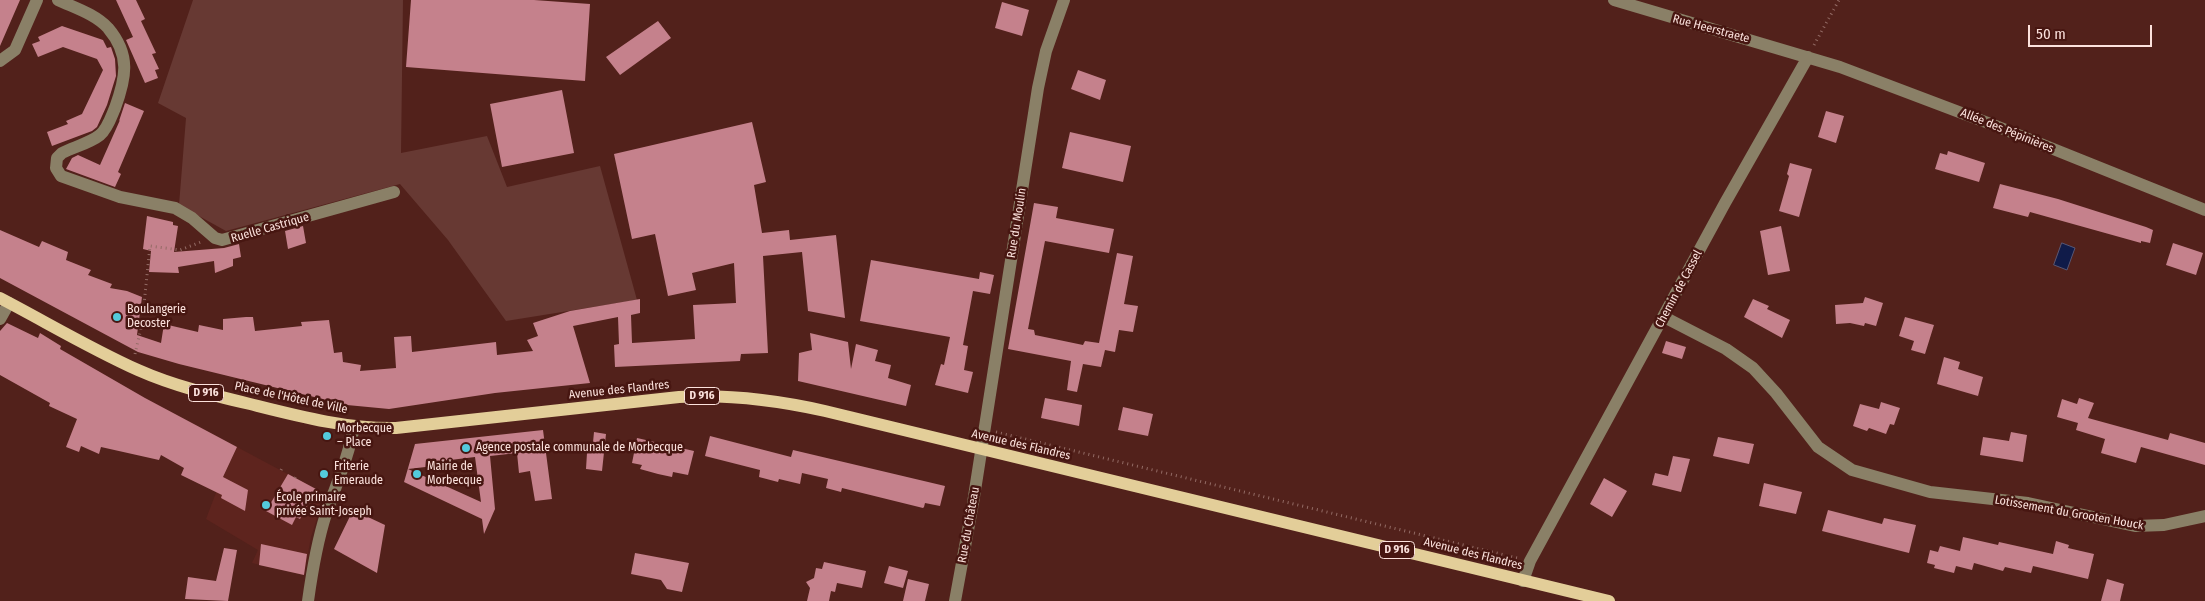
<!DOCTYPE html>
<html>
<head>
<meta charset="utf-8">
<style>
	body { margin:0 }
	#map { position:relative; width:2205px; height:601px; overflow:hidden; background:#52211b; font-family:"Fira Sans Condensed",sans-serif }
	canvas { display:block }
	.scale { position:absolute; left:2028px; top:25px; width:124px; height:22px; box-sizing:border-box; border:2px solid #fce2dd; border-top:0; padding-left:6px; font-size:15px; line-height:18px; white-space:nowrap; color:#fce2dd; -webkit-text-stroke:4px #471611; paint-order:stroke }
</style>
</head>
<body>
<div id="map">
<canvas width="2205" height="601"></canvas>
<div class="scale">50 m</div>
</div>
<script>
const context = document.querySelector('canvas').getContext('2d');
context.lineJoin = 'round';
function fillPath(path, color) { context.fillStyle = color; context.fill(path, 'evenodd'); }
function strokePath(path, color, width, dash) { context.strokeStyle = color; context.lineWidth = width; context.lineCap = dash ? 'butt' : 'round'; context.setLineDash(dash || []); context.stroke(path); }
function label(font, color, halo, rows, align = 'center') {
  context.font = font + ' "Fira Sans Condensed",sans-serif'; context.lineWidth = 5; context.setLineDash([]); context.textBaseline = 'middle'; context.strokeStyle = halo; context.fillStyle = color; for (const [text, x, y, turn = 0] of rows) {
    context.save(); context.translate(x, y); context.rotate((+turn || 0) * Math.PI / 180); context.textAlign = isNaN(turn) ? turn : align; if (halo) context.strokeText(text, 0, 0); context.fillText(text, 0, 0); context.restore();
  }
}
fillPath(new Path2D(`
	M 237,447 L 325,494 L 311,537 L 304,575 L 252,563 L 258,550 L 206,519 L 217,490 Z`), '#5e241e');
fillPath(new Path2D(`
	M 193,0 L 403,0 L 401,153 L 487,136 L 507,187 L 600,166 L 637,300 L 506,321 L 448,240 L 400,184 L 226,231 L 179,205 L 186,118 L 158,103 Z`), '#673933');
const water = new Path2D(`
	M 2062,243 L 2075,248 L 2067,270 L 2054,265 Z`);
fillPath(water, '#101b49');
strokePath(water, '#575775', 1);
fillPath(new Path2D(`
	M 0,0 L 20,0 L 0,46 Z
	M 116,0 L 136,0 L 145,19 L 141,21 L 156,53 L 152,54 L 159,69 L 155,70 L 158,78 L 145,83 L 126,40 L 133,37 Z
	M 411,0 L 534,0 L 590,4 L 585,81 L 406,67 Z
	M 1002,2 L 1029,10 L 1022,36 L 995,28 Z
	M 658,21 L 671,38 L 620,75 L 606,57 Z
	M 62,26 L 103,40 L 107,48 L 111,47 L 115,59 L 116,76 L 107,105 L 97,127 L 92,131 L 52,146 L 47,132 L 68,124 L 66,121 L 82,114 L 103,70 L 97,59 L 63,47 L 38,57 L 32,44 L 40,41 L 38,37 Z
	M 1078,70 L 1106,80 L 1100,100 L 1071,89 Z
	M 562,90 L 574,153 L 502,167 L 490,104 Z
	M 125,103 L 144,111 L 118,172 L 121,174 L 115,187 L 66,169 L 72,158 L 78,155 L 100,165 L 120,120 L 119,121 Z
	M 1826,111 L 1844,116 L 1836,143 L 1818,137 Z
	M 752,122 L 766,182 L 754,185 L 762,233 L 789,230 L 790,240 L 836,235 L 845,318 L 808,311 L 802,252 L 763,256 L 768,353 L 741,354 L 740,361 L 615,367 L 614,345 L 619,344 L 618,317 L 573,326 L 590,383 L 495,393 L 389,409 L 347,405 L 179,364 L 138,352 L 0,278 L 0,230 L 39,247 L 42,241 L 68,252 L 66,260 L 91,270 L 88,275 L 112,284 L 110,288 L 127,291 L 142,297 L 137,335 L 161,343 L 164,324 L 198,332 L 199,325 L 223,330 L 223,319 L 246,317 L 253,317 L 255,331 L 302,326 L 301,322 L 329,320 L 334,353 L 342,352 L 343,362 L 361,365 L 360,371 L 396,368 L 394,337 L 411,336 L 412,352 L 496,342 L 497,355 L 533,351 L 527,340 L 538,336 L 533,323 L 570,311 L 640,299 L 640,313 L 631,315 L 632,343 L 695,339 L 693,305 L 736,303 L 734,263 L 692,273 L 696,290 L 668,296 L 655,234 L 632,239 L 614,154 Z
	M 1070,132 L 1131,146 L 1123,182 L 1062,168 Z
	M 1948,151 L 1985,163 L 1979,182 L 1935,169 L 1940,153 L 1947,155 Z
	M 1790,163 L 1812,169 L 1799,217 L 1779,211 L 1789,176 L 1787,174 Z
	M 2000,184 L 2058,199 L 2146,227 L 2153,230 L 2150,243 L 2141,241 L 2141,243 L 2030,212 L 2028,217 L 1993,208 Z
	M 1034,203 L 1058,207 L 1056,218 L 1114,229 L 1109,253 L 1045,241 L 1028,329 L 1034,330 L 1035,335 L 1083,345 L 1085,341 L 1099,343 L 1117,253 L 1133,256 L 1124,304 L 1138,306 L 1133,332 L 1119,330 L 1115,352 L 1105,350 L 1101,367 L 1083,364 L 1077,392 L 1067,390 L 1071,361 L 1008,349 Z
	M 147,216 L 173,222 L 173,225 L 178,226 L 174,252 L 224,248 L 239,244 L 241,257 L 233,259 L 233,266 L 215,273 L 214,261 L 178,267 L 179,273 L 149,272 L 151,251 L 143,249 Z
	M 303,226 L 306,243 L 288,249 L 285,231 Z
	M 1781,226 L 1790,271 L 1768,275 L 1760,231 Z
	M 2173,243 L 2203,253 L 2196,275 L 2166,265 Z
	M 871,260 L 979,279 L 980,272 L 994,275 L 990,294 L 973,291 L 963,345 L 968,346 L 964,370 L 973,372 L 968,393 L 935,385 L 941,364 L 944,365 L 950,337 L 860,321 Z
	M 1865,297 L 1883,303 L 1876,326 L 1865,323 L 1864,326 L 1850,323 L 1836,324 L 1835,305 L 1863,303 Z
	M 1753,299 L 1769,306 L 1767,309 L 1790,320 L 1782,338 L 1744,317 Z
	M 1905,317 L 1934,325 L 1925,354 L 1911,350 L 1914,341 L 1899,336 Z
	M 7,323 L 38,338 L 40,333 L 61,346 L 60,349 L 145,398 L 237,447 L 223,477 L 248,490 L 245,511 L 221,498 L 222,495 L 181,475 L 184,468 L 161,455 L 159,460 L 101,447 L 99,454 L 81,446 L 79,452 L 66,447 L 77,419 L 49,406 L 50,403 L 0,375 L 0,331 Z
	M 810,333 L 848,342 L 851,369 L 856,344 L 878,350 L 875,361 L 891,365 L 888,378 L 911,385 L 906,406 L 798,381 L 799,353 L 812,350 Z
	M 1666,341 L 1686,347 L 1682,359 L 1662,353 Z
	M 1944,357 L 1960,362 L 1958,369 L 1983,377 L 1978,396 L 1937,384 Z
	M 1045,398 L 1082,405 L 1079,426 L 1041,418 Z
	M 2079,398 L 2094,403 L 2088,418 L 2168,440 L 2170,433 L 2205,443 L 2205,465 L 2141,447 L 2136,463 L 2101,453 L 2105,439 L 2076,430 L 2078,423 L 2057,417 L 2062,399 L 2077,404 Z
	M 1881,402 L 1900,408 L 1894,425 L 1890,424 L 1886,434 L 1869,428 L 1867,431 L 1853,426 L 1860,404 L 1879,409 Z
	M 1123,407 L 1153,414 L 1148,436 L 1118,430 Z
	M 543,430 L 552,499 L 535,501 L 530,471 L 519,473 L 517,453 L 490,456 L 495,509 L 484,534 L 482,519 L 404,482 L 415,444 ZM 475,457 L 481,502 L 408,469 L 443,465 L 442,461 Z
	M 594,432 L 606,434 L 602,471 L 586,469 L 587,453 L 592,453 Z
	M 2011,432 L 2027,435 L 2023,462 L 1980,455 L 1983,437 L 2009,441 Z
	M 710,436 L 791,457 L 793,450 L 945,486 L 940,506 L 925,503 L 924,507 L 923,508 L 842,488 L 841,492 L 826,488 L 828,479 L 802,473 L 800,484 L 779,479 L 778,482 L 759,477 L 760,470 L 705,456 Z
	M 1718,437 L 1754,444 L 1749,464 L 1713,456 Z
	M 637,438 L 694,451 L 688,475 L 673,472 L 672,477 L 658,474 L 640,469 L 642,465 L 632,463 Z
	M 1673,456 L 1690,459 L 1681,492 L 1652,485 L 1655,473 L 1668,476 Z
	M 288,474 L 316,489 L 300,519 L 296,517 L 292,525 L 266,511 Z
	M 1604,478 L 1627,491 L 1612,517 L 1590,504 Z
	M 1764,483 L 1802,492 L 1796,514 L 1759,506 Z
	M 353,510 L 385,525 L 377,573 L 334,549 Z
	M 1828,510 L 1882,524 L 1884,518 L 1916,525 L 1909,553 L 1822,531 Z
	M 1963,537 L 1998,545 L 1999,542 L 2053,554 L 2056,541 L 2069,545 L 2068,548 L 2094,554 L 2088,579 L 2033,566 L 2031,573 L 2005,567 L 2003,571 L 1974,563 L 1972,570 L 1956,566 L 1954,573 L 1934,568 L 1935,565 L 1927,563 L 1930,550 L 1938,552 L 1940,546 L 1960,551 Z
	M 261,544 L 307,554 L 304,575 L 259,565 Z
	M 224,548 L 237,550 L 228,601 L 185,599 L 188,577 L 216,581 Z
	M 635,553 L 689,563 L 682,592 L 667,589 L 661,580 L 631,574 Z
	M 824,562 L 866,571 L 862,588 L 837,583 L 835,592 L 831,591 L 829,601 L 807,601 L 810,588 L 806,582 L 814,578 L 816,568 L 822,569 Z
	M 889,566 L 908,571 L 903,588 L 884,583 Z
	M 908,579 L 929,584 L 925,601 L 903,601 Z
	M 2107,579 L 2124,584 L 2120,601 L 2101,601 Z`), '#c5818c');
strokePath(new Path2D(`
	M 1814,45 L 1839,0
	M 135,354 L 142,324 L 150,246 L 180,250 L 201,242
	M 996,432 L 1517,558
	M 281,470 L 282,468
	M 295,478 L 296,476`), '#936b65', 3, [1, 4]);
strokePath(new Path2D(`
	M 58,0 C 75,8 95,14 108,28 C 131,55 126,78 115,108 C 111,117 108,128 100,135 C 90,143 74,147 62,153 L 57,158 L 56,168 L 61,176 L 120,197 L 175,208 L 192,218 L 215,238 L 222,240 L 394,192
	M 1614,0 L 1840,67 L 1996,126 L 2205,210
	M 0,61 L 15,50 L 37,0
	M 1664,317 L 1726,349 L 1753,368 L 1776,393 L 1818,447 L 1852,470 L 1930,492 L 2028,503 L 2135,526 L 2164,525 L 2205,516
	M 0,319 L 9,303
	M 1523,581 L 1530,561 L 1725,203 L 1808,57
	M 308,601 C 312,572 317,542 326,514 C 336,485 349,456 354,426
	M 955,601 L 973,503 L 1038,88 L 1046,51 L 1064,0`), '#8a8067', 12);
strokePath(new Path2D(`
	M 0,298 C 46,322 91,349 138,370 C 174,386 212,395 250,404 C 298,416 347,429 396,428 L 679,397 C 729,394 776,400 825,411 L 1609,601`), '#e3ce99', 12);
for (const [x, y, r, color] of [
	[117,317,5,"#53cadc"],
	[327,436,5,"#53cadc"],
	[466,448,5,"#53cadc"],
	[324,474,5,"#53cadc"],
	[417,474,5,"#53cadc"],
	[266,505,5,"#53cadc"]
]) { const dot = new Path2D(); dot.arc(x, y, r, 0, 2 * Math.PI); context.fillStyle = color; context.fill(dot); strokePath(dot, '#471611', 2); }
for (const [x, y, w] of [
	[206,393,35],
	[702,396,35],
	[1397,550,35]
]) { const box = new Path2D(); box.roundRect(x - w / 2, y - 8.5, w, 17, 4); context.fillStyle = '#471611'; context.fill(box); strokePath(box, '#fce2dd', 1); }
label('bold 11px', '#fce2dd', null, [
	["D 916",206,393],
	["D 916",702,396],
	["D 916",1397,550]
]);
label('12px', '#fce2dd', '#471611', [
	["Rue Heerstraete",1711,29,15],
	["Allée des Pépinières",2007,131,22],
	["Rue du Moulin",1017,223,-81],
	["Ruelle Castrique",270,228,-16],
	["Chemin de Cassel",1679,289,-62],
	["Avenue des Flandres",619,390,-6],
	["Place de l'Hôtel de Ville",291,398,12],
	["Avenue des Flandres",1021,445,13],
	["Lotissement du Grooten Houck",2069,513,10],
	["Rue du Château",969,525,-80],
	["Avenue des Flandres",1473,554,14]
]);
label('12px', '#fce2dd', '#471611', [
	["Boulangerie",127,310],
	["Decoster",127,324],
	["Morbecque",337,429],
	["– Place",337,443],
	["Agence postale communale de Morbecque",476,448],
	["Friterie",334,467],
	["Emeraude",334,481],
	["Mairie de",427,467],
	["Morbecque",427,481],
	["École primaire",276,498],
	["privée Saint-Joseph",276,512]
], 'left');
</script>
</body>
</html>
